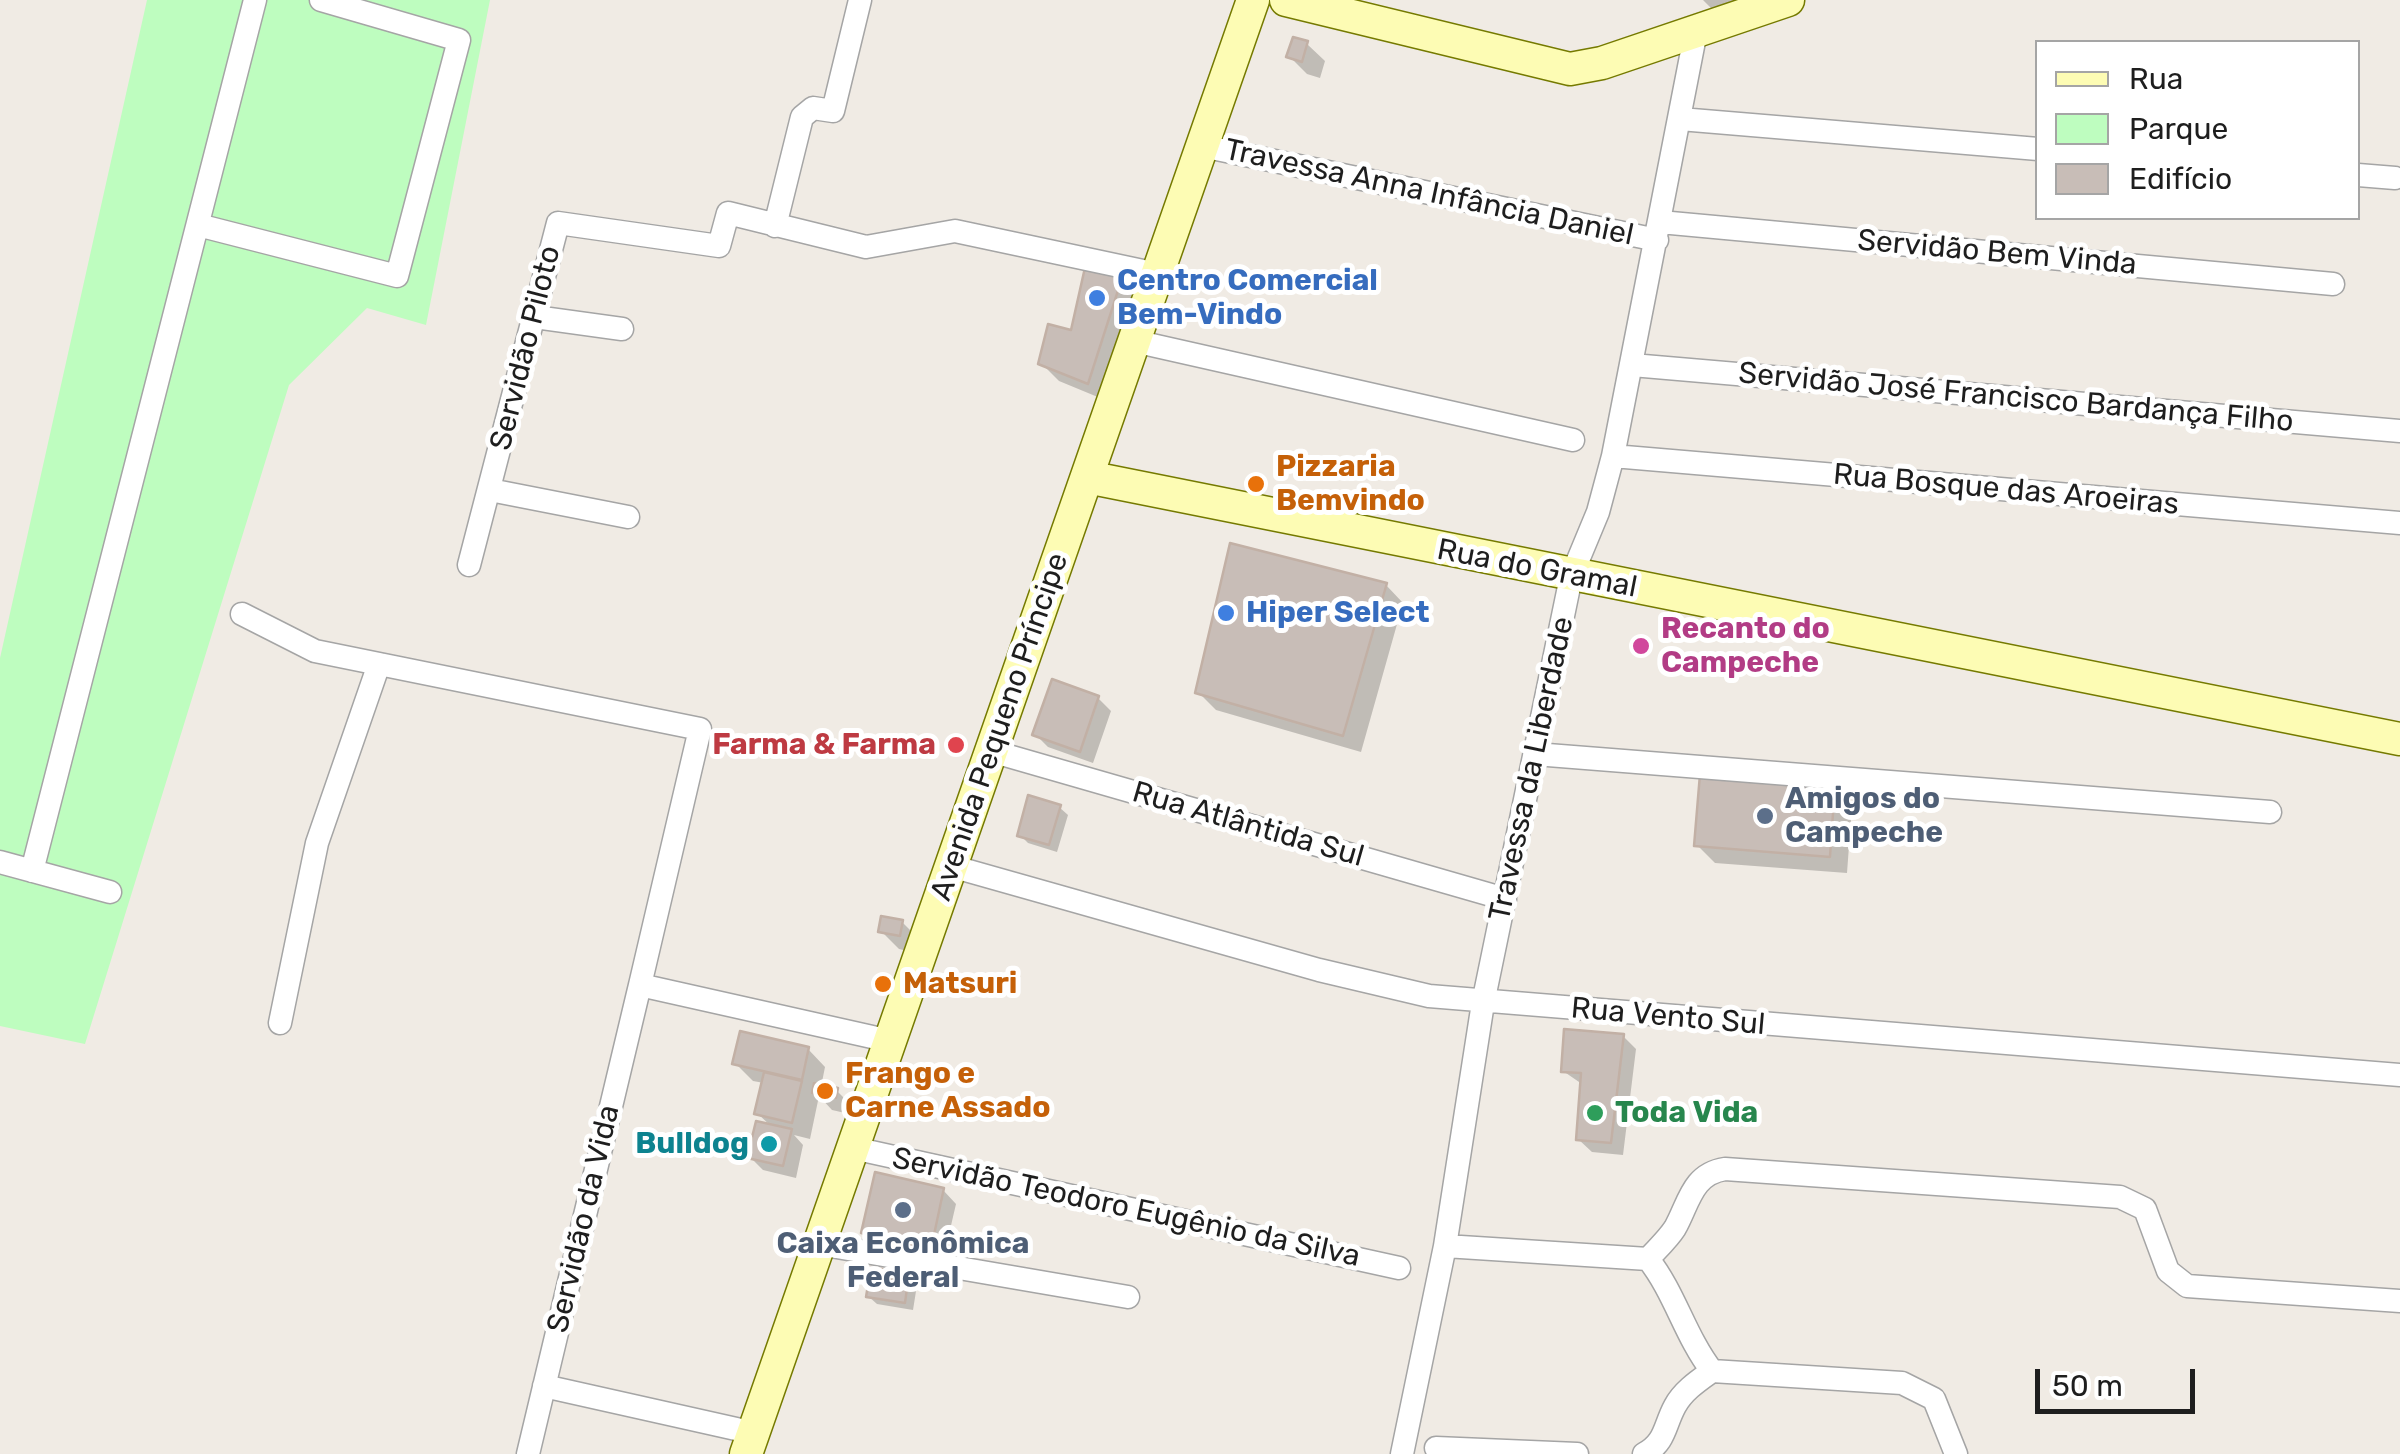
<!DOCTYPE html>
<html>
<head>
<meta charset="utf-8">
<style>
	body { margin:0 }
	#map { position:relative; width:2400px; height:1454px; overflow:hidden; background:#f0ebe4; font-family:Rubik,sans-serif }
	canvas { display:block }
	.legend { position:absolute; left:2035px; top:40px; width:325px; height:180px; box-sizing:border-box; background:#fff; border:2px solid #a5a5a5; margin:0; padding:12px 18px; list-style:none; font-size:30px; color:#1e1e1e }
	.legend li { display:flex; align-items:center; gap:20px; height:50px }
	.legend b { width:50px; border:2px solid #a5a5a5 }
	.scale { position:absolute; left:2035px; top:1369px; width:160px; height:45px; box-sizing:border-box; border:5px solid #1e1e1e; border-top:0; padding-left:12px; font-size:30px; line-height:35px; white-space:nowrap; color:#1e1e1e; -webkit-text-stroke:8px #fff; paint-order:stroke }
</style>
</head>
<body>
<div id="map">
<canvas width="2400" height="1454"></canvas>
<ul class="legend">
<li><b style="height:12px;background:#fdfcb4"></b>Rua</li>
<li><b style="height:28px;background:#befdbf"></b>Parque</li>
<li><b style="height:28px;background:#c8bdb7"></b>Edifício</li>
</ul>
<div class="scale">50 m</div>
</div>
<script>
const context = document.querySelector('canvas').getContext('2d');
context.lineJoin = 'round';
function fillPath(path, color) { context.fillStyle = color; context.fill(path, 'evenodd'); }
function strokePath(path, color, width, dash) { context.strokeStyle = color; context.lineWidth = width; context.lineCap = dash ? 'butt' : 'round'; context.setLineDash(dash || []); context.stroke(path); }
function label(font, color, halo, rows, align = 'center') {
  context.font = font + ' Rubik,sans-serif'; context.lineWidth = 10; context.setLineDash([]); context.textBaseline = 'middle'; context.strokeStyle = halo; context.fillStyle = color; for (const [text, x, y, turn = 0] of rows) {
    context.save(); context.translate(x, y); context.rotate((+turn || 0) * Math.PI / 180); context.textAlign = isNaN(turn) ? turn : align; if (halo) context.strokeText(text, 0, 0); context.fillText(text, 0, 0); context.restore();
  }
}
fillPath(new Path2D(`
	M 147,0 L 490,0 L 426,325 L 367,308 L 289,385 L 85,1044 L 0,1026 L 0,658 Z`), '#befdbf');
fillPath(new Path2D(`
	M 1703,0 L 1735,0 L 1732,16 L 1716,13 Z
	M 1307,44 L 1325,61 L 1320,78 L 1307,74 L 1289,56 Z
	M 1123,274 L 1141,292 L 1105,400 L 1059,381 L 1041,363 Z
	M 1386,585 L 1403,603 L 1361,752 L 1216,710 L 1198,692 Z
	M 1098,698 L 1111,711 L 1093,763 L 1048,747 L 1035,734 Z
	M 1834,788 L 1852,805 L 1847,873 L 1715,863 L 1697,845 Z
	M 1059,807 L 1068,815 L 1057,852 L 1028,843 L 1020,835 Z
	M 902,922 L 920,940 L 917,953 L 899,949 L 881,931 Z
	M 1623,1036 L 1636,1049 L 1623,1155 L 1592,1152 L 1578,1139 L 1582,1084 L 1563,1071 Z
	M 808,1049 L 825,1067 L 821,1087 L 837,1091 L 855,1109 L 854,1115 L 832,1110 L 819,1096 L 810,1139 L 794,1135 L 803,1145 L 796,1178 L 763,1170 L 750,1157 L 772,1127 L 757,1113 L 764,1083 L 753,1081 L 735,1063 Z
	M 943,1190 L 956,1204 L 943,1260 L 877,1245 L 864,1232 Z
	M 908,1276 L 917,1285 L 913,1310 L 877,1304 L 868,1296 Z`), '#0003');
const building = new Path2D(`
	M 1293,37 L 1308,41 L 1302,62 L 1286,57 Z
	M 1086,263 L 1124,272 L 1088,384 L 1038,364 L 1048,324 L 1071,330 Z
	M 1230,543 L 1387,583 L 1343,736 L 1195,693 Z
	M 1052,679 L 1099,696 L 1080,752 L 1032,735 Z
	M 1700,774 L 1835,785 L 1830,857 L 1694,846 Z
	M 1028,795 L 1061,805 L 1049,845 L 1017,836 Z
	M 881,916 L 903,920 L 900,936 L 878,932 Z
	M 1564,1029 L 1624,1034 L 1611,1143 L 1576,1140 L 1581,1073 L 1561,1072 Z
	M 740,1031 L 809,1047 L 802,1080 L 732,1064 Z
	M 764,1072 L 802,1081 L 792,1123 L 754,1114 Z
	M 814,1083 L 838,1088 L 836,1098 L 812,1093 Z
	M 756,1121 L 792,1129 L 783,1166 L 747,1158 Z
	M 875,1172 L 944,1188 L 931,1249 L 861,1233 Z
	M 871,1267 L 909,1274 L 905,1303 L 866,1297 Z`);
fillPath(building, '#c8bdb7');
strokePath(building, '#c2b0a5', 2.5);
const street = new Path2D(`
	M 1680,119 L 2038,149
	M 1202,146 L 1657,240
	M 2358,175 L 2395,178
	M 1660,222 L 2333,284
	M 198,225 L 397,276 L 459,40 L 321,0
	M 775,226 L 802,117 L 813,108 L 833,111 L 860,0
	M 535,317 L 622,329
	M 1134,341 L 1573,440
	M 1632,365 L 2400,431
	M 1613,456 L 2400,523
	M 490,490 L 628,517
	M 469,565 L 558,223 L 719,246 L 728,213 L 866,247 L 955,231 L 1157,274
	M 242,614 L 315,651 L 700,729 L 640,985 L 890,1041
	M 991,751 L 1505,899
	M 1535,754 L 2270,812
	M 0,862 L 110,892
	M 951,866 L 1319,970 L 1429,996 L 2400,1075
	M 32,871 L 255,0
	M 280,1023 L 317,843 L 379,664
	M 853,1148 L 1399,1268
	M 819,1244 L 1128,1297
	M 1445,1246 L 1648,1259 C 1675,1293 1685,1336 1712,1371 L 1902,1383 L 1934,1399 L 1956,1454
	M 1648,1259 C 1657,1249 1668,1239 1675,1228 C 1689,1203 1692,1174 1725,1169 L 2120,1197 L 2145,1209 L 2168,1271 L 2187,1286 L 2400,1301
	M 544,1386 L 754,1433
	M 1436,1448 L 1577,1454
	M 528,1454 L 640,985
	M 1402,1454 L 1445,1246 L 1483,1003 L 1571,577 L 1598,512 L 1613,456 L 1696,31
	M 1644,1454 C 1666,1442 1664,1426 1675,1406 C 1683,1391 1698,1381 1712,1371`);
const secondary = new Path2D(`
	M 1286,0 L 1570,69 L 1602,63 L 1788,0
	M 1087,477 L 2400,739
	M 746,1454 L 1253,0`);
strokePath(street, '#a5a5a5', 25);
strokePath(secondary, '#757a00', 35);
strokePath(street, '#fff', 22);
strokePath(secondary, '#fdfcb4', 32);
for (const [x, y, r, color] of [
	[1097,298,10,"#3f7fe0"],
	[1256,484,10,"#e8710a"],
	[1226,613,10,"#3f7fe0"],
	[1641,646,10,"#d1479c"],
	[956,745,10,"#e0444e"],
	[1765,816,10,"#5c6f8a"],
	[883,984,10,"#e8710a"],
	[825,1091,10,"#e8710a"],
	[1595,1113,10,"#2e9e5b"],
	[769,1144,10,"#0f9aa8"],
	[903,1210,10,"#5c6f8a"]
]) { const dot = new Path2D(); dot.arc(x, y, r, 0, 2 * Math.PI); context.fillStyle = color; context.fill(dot); strokePath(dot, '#fff', 4); }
label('30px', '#1e1e1e', '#fff', [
	["Travessa Anna Infância Daniel",1429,193,12],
	["Servidão Bem Vinda",1997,253,5],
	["Servidão Piloto",526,348,-76],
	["Servidão José Francisco Bardança Filho",2016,398,5],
	["Rua Bosque das Aroeiras",2006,490,5],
	["Rua do Gramal",1537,569,11],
	["Avenida Pequeno Príncipe",1000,727,-71],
	["Travessa da Liberdade",1532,769,-78],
	["Rua Atlântida Sul",1248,825,16],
	["Rua Vento Sul",1668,1017,5],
	["Servidão Teodoro Eugênio da Silva",1126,1208,12],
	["Servidão da Vida",584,1219,-77]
]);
label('bold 30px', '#366cbe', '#fff', [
	["Centro Comercial",1117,281],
	["Bem-Vindo",1117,315],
	["Hiper Select",1246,613]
], 'left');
label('bold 30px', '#c56008', '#fff', [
	["Pizzaria",1276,467],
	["Bemvindo",1276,501],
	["Matsuri",903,984],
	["Frango e",845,1074],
	["Carne Assado",845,1108]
], 'left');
label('bold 30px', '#b23c85', '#fff', [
	["Recanto do",1661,629],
	["Campeche",1661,663]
], 'left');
label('bold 30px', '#be3a42', '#fff', [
	["Farma & Farma",936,745]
], 'right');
label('bold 30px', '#4e5e75', '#fff', [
	["Amigos do",1785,799],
	["Campeche",1785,833],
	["Caixa Econômica",903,1244,"center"],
	["Federal",903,1278,"center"]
], 'left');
label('bold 30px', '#27864d', '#fff', [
	["Toda Vida",1615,1113]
], 'left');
label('bold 30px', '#0d838f', '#fff', [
	["Bulldog",749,1144]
], 'right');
</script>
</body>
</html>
